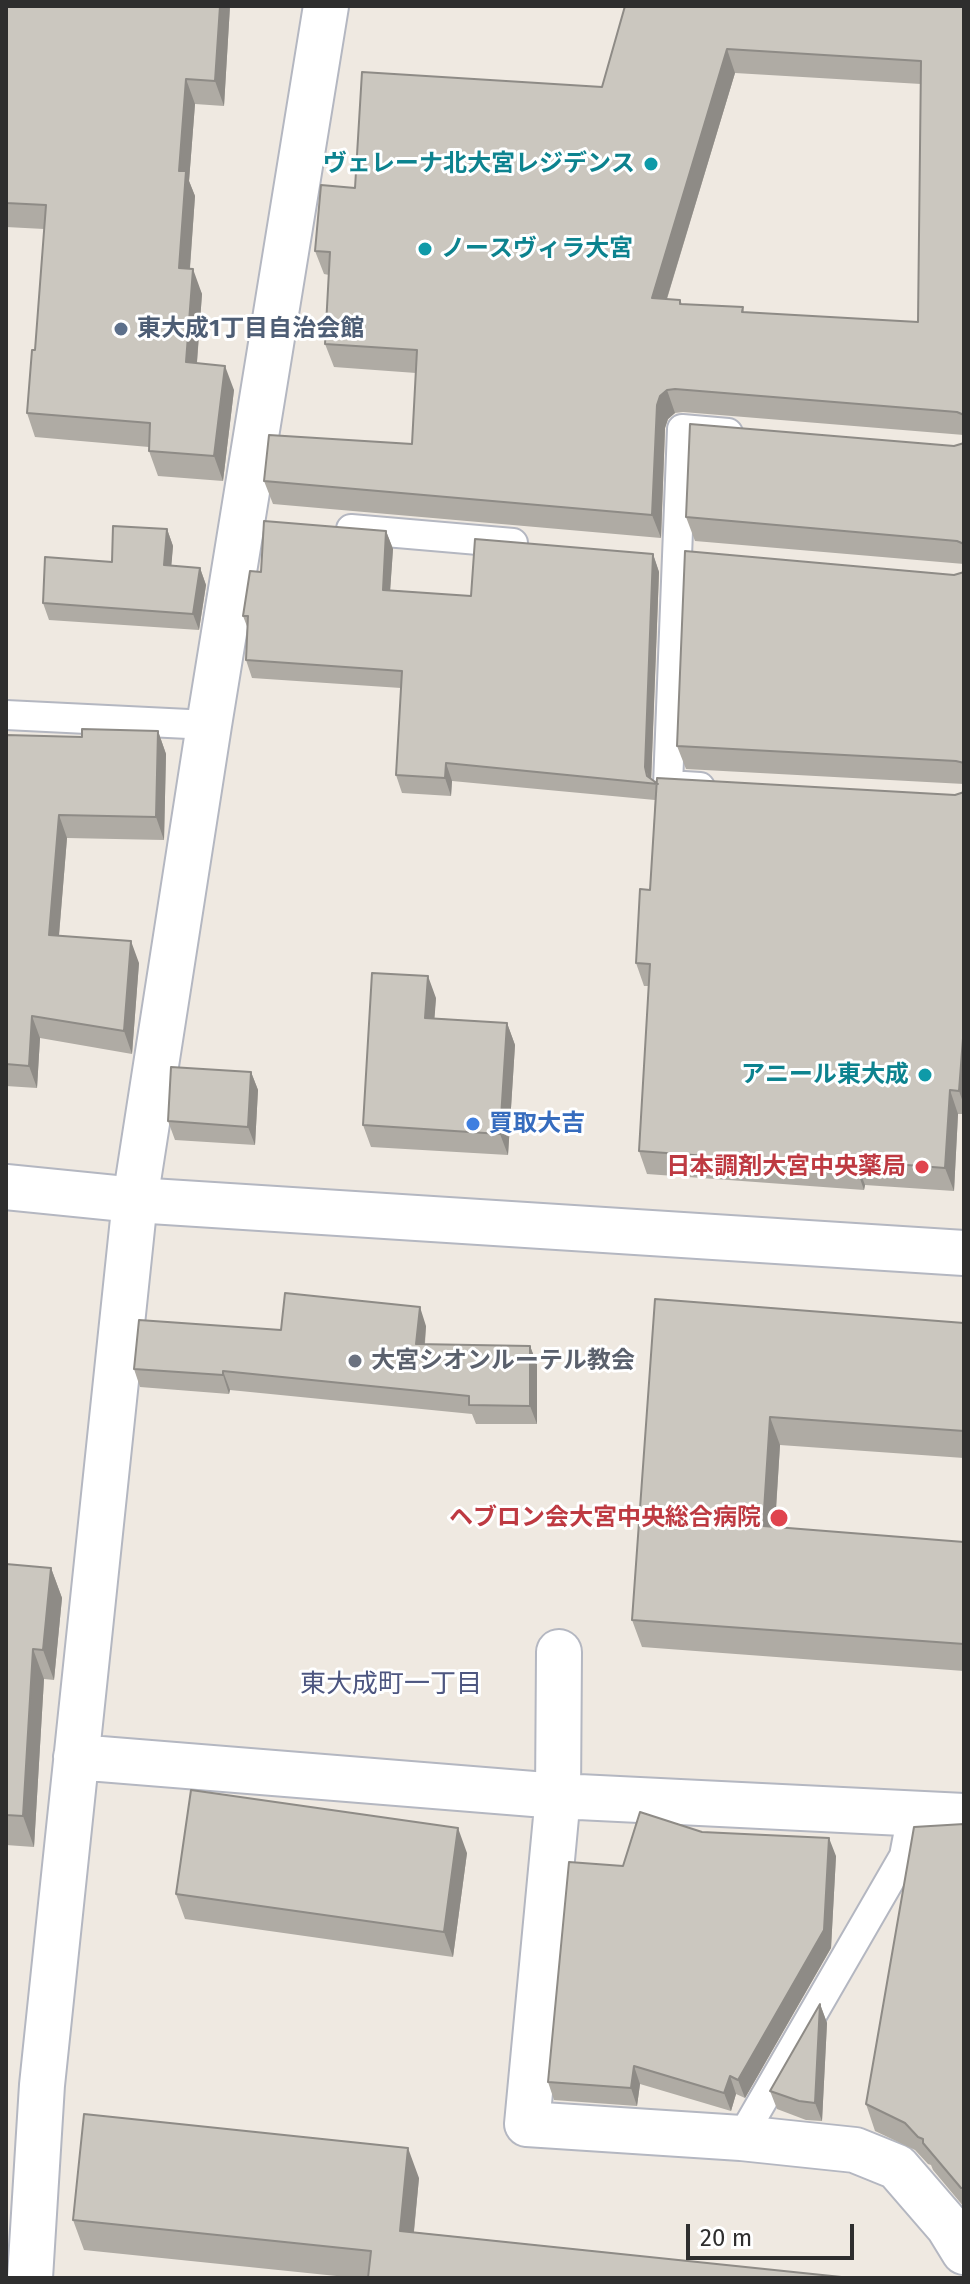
<!DOCTYPE html>
<html>
<head>
<meta charset="utf-8">
<style>
	body { margin:0 }
	#map { position:relative; width:970px; height:2284px; overflow:hidden; background:#efe9e1; font-family:"Fira Sans",sans-serif }
	canvas { display:block }
	.frame { position:absolute; inset:0; border:8px solid #2e2e2e; pointer-events:none }
	.scale { position:absolute; left:686px; top:2224px; width:168px; height:36px; box-sizing:border-box; border:4px solid #2e2e2e; border-top:0; padding-left:10px; font-size:24px; line-height:28px; white-space:nowrap; color:#2e2e2e; -webkit-text-stroke:6px #fff; paint-order:stroke }
</style>
</head>
<body>
<div id="map">
<canvas width="970" height="2284"></canvas>
<div class="frame"></div>
<div class="scale">20 m</div>
</div>
<script>
const context = document.querySelector('canvas').getContext('2d');
context.lineJoin = 'round';
function strokePath(path, color, width, dash) { context.strokeStyle = color; context.lineWidth = width; context.lineCap = dash ? 'butt' : 'round'; context.setLineDash(dash || []); context.stroke(path); }
function fillPath(path, color) { context.fillStyle = color; context.fill(path, 'evenodd'); }
function label(font, color, halo, rows, align = 'center') {
  context.font = font + ' "Fira Sans","Noto Sans JP",sans-serif'; context.lineWidth = 6; context.setLineDash([]); context.textBaseline = 'middle'; context.strokeStyle = halo; context.fillStyle = color; for (const [text, x, y, turn = 0] of rows) {
    context.save(); context.translate(x, y); context.rotate((+turn || 0) * Math.PI / 180); context.textAlign = isNaN(turn) ? turn : align; if (halo) context.strokeText(text, 0, 0); context.fillText(text, 0, 0); context.restore();
  }
}
const lane = new Path2D(`
	M 351,529 L 513,543
	M 6,715 L 209,725
	M 700,787 L 668,785 L 682,429 L 728,433
	M 741,2138 L 904,1856 L 912,1814`);
const street = new Path2D(`
	M 559,1652 L 558,1796 L 527,2124 L 741,2138 L 855,2150 L 897,2167 L 948,2226 L 964,2252
	M 76,1757 L 558,1796 L 964,1816
	M 30,2278 L 42,2085 L 135,1200 L 209,725 L 326,6`);
const secondary = new Path2D(`
	M 6,1187 L 135,1200 L 964,1253`);
strokePath(lane, '#b4b7c1', 32);
strokePath(street, '#b4b7c1', 48);
strokePath(secondary, '#b4b7c1', 48);
strokePath(lane, '#fff', 28);
strokePath(street, '#fff', 44);
strokePath(secondary, '#fff', 44);
fillPath(new Path2D(`
	M 6,6 L 230,6 L 224,106 L 195,104 L 189,181 L 195,196 L 190,269 L 202,294 L 197,363 L 234,390 L 223,481 L 158,476 L 149,451 L 149,447 L 35,437 L 27,413 L 35,350 L 44,229 L 6,227 Z
	M 625,6 L 964,6 L 964,435 L 683,412 L 675,413 L 668,419 L 665,428 L 661,538 L 273,504 L 264,481 L 412,444 L 416,373 L 334,367 L 325,344 L 329,275 L 324,274 L 315,251 L 355,188 L 602,87 ZM 735,73 L 921,84 L 918,322 L 744,312 L 743,307 L 682,304 L 680,300 L 667,299 Z
	M 964,443 L 964,564 L 695,541 L 686,517 Z
	M 167,529 L 173,546 L 171,566 L 200,568 L 206,585 L 199,630 L 49,620 L 43,603 Z
	M 386,531 L 393,549 L 390,590 L 471,596 L 653,554 L 659,572 L 651,779 L 656,782 L 955,795 L 964,792 L 964,1114 L 958,1114 L 954,1191 L 865,1185 L 864,1190 L 647,1174 L 639,1151 L 649,986 L 644,986 L 636,963 L 650,890 L 655,800 L 452,781 L 451,796 L 402,793 L 396,775 L 401,688 L 252,678 L 246,660 L 248,629 L 243,616 L 261,572 Z
	M 964,572 L 964,784 L 686,769 L 677,746 L 954,575 Z
	M 158,731 L 166,754 L 164,840 L 67,838 L 59,936 L 139,963 L 132,1054 L 40,1038 L 37,1088 L 6,1086 L 6,735 L 82,737 Z
	M 436,998 L 434,1018 L 507,1023 L 515,1045 L 508,1155 L 371,1147 L 363,1125 Z
	M 251,1072 L 258,1090 L 255,1145 L 175,1140 L 168,1121 Z
	M 655,1299 L 964,1323 L 964,1458 L 780,1445 L 775,1527 L 964,1542 L 964,1671 L 642,1647 L 632,1620 Z
	M 426,1326 L 425,1344 L 530,1346 L 537,1364 L 537,1424 L 476,1424 L 472,1414 L 230,1390 L 229,1394 L 140,1387 L 134,1369 L 281,1330 Z
	M 6,1564 L 51,1568 L 62,1598 L 54,1680 L 44,1679 L 34,1847 L 6,1845 Z
	M 964,1824 L 964,2207 L 933,2170 L 931,2165 L 928,2164 L 915,2150 L 875,2131 L 866,2104 Z
	M 702,1832 L 836,1856 L 831,1948 L 745,2098 L 736,2094 L 731,2111 L 640,2084 L 637,2106 L 554,2100 L 548,2082 L 623,1866 Z
	M 467,1853 L 453,1957 L 185,1919 L 176,1894 Z
	M 820,2004 L 827,2023 L 822,2121 L 806,2120 L 777,2109 L 770,2091 Z
	M 419,2178 L 414,2232 L 851,2278 L 356,2278 L 84,2250 L 73,2220 Z`), '#afaba4');
fillPath(new Path2D(`
	M 220,6 L 230,6 L 224,106 L 215,81 Z
	M 727,49 L 735,73 L 660,321 L 652,298 Z
	M 186,79 L 195,104 L 189,181 L 195,196 L 188,293 L 179,268 L 179,171 Z
	M 193,269 L 202,294 L 195,387 L 186,362 Z
	M 225,366 L 234,390 L 223,481 L 214,456 Z
	M 667,390 L 675,413 L 668,419 L 665,428 L 661,538 L 652,515 L 657,405 L 660,396 Z
	M 167,529 L 173,546 L 170,582 L 164,565 Z
	M 386,531 L 393,549 L 389,607 L 383,590 Z
	M 653,554 L 659,572 L 651,784 L 645,767 Z
	M 200,568 L 206,585 L 199,630 L 193,614 Z
	M 158,731 L 166,754 L 164,840 L 156,817 Z
	M 446,763 L 452,781 L 451,796 L 445,778 Z
	M 59,815 L 67,838 L 57,958 L 49,935 Z
	M 131,941 L 139,963 L 132,1054 L 124,1031 Z
	M 428,976 L 436,998 L 433,1039 L 425,1018 Z
	M 32,1016 L 40,1038 L 37,1088 L 29,1066 Z
	M 507,1023 L 515,1045 L 508,1155 L 500,1134 Z
	M 964,1025 L 964,1105 L 959,1091 Z
	M 251,1072 L 258,1090 L 255,1145 L 248,1127 Z
	M 950,1090 L 958,1114 L 954,1191 L 945,1168 Z
	M 856,1161 L 865,1185 L 864,1190 L 856,1167 Z
	M 420,1307 L 426,1326 L 423,1363 L 416,1344 Z
	M 530,1346 L 537,1364 L 537,1424 L 530,1406 Z
	M 223,1371 L 230,1390 L 229,1394 L 223,1375 Z
	M 770,1417 L 780,1445 L 773,1554 L 763,1526 Z
	M 51,1568 L 62,1598 L 54,1680 L 43,1650 Z
	M 33,1649 L 44,1679 L 34,1847 L 23,1816 Z
	M 458,1828 L 467,1853 L 453,1957 L 444,1932 Z
	M 829,1838 L 836,1856 L 831,1948 L 745,2098 L 738,2080 Z
	M 820,2004 L 827,2023 L 822,2121 L 815,2103 Z
	M 634,2066 L 640,2084 L 637,2106 L 631,2088 Z
	M 730,2076 L 736,2094 L 731,2111 L 724,2093 Z
	M 408,2148 L 419,2178 L 411,2260 L 400,2231 Z`), '#8e8b86');
const building = new Path2D(`
	M 6,6 L 220,6 L 215,81 L 186,79 L 179,171 L 186,171 L 179,268 L 193,269 L 186,362 L 225,366 L 214,456 L 149,451 L 150,423 L 27,413 L 32,350 L 35,350 L 46,205 L 6,203 Z
	M 625,6 L 964,6 L 964,415 L 957,412 L 675,389 L 667,390 L 660,396 L 657,405 L 652,515 L 264,481 L 269,435 L 412,444 L 417,350 L 325,344 L 330,252 L 315,251 L 321,185 L 355,188 L 362,72 L 602,87 ZM 727,49 L 921,61 L 918,322 L 742,312 L 743,307 L 680,304 L 680,300 L 652,298 Z
	M 690,424 L 954,446 L 964,443 L 964,544 L 957,541 L 686,517 Z
	M 264,521 L 386,531 L 383,590 L 471,596 L 475,539 L 653,554 L 645,767 L 647,776 L 658,784 L 446,763 L 445,778 L 396,775 L 402,671 L 246,660 L 248,616 L 243,616 L 250,571 L 261,572 Z
	M 113,526 L 167,529 L 164,565 L 200,568 L 193,614 L 43,603 L 45,557 L 112,562 Z
	M 685,551 L 954,575 L 964,572 L 964,763 L 956,761 L 677,746 Z
	M 82,729 L 158,731 L 156,817 L 59,815 L 49,935 L 131,941 L 124,1031 L 32,1016 L 29,1066 L 6,1064 L 6,735 L 82,737 Z
	M 657,778 L 955,795 L 964,792 L 964,1025 L 959,1091 L 950,1090 L 945,1168 L 856,1161 L 856,1167 L 639,1151 L 650,964 L 636,963 L 640,889 L 650,890 Z
	M 372,973 L 428,976 L 425,1018 L 507,1023 L 500,1134 L 363,1125 Z
	M 171,1067 L 251,1072 L 248,1127 L 168,1121 Z
	M 285,1293 L 420,1307 L 416,1344 L 530,1346 L 530,1406 L 469,1405 L 469,1396 L 223,1371 L 223,1375 L 134,1369 L 139,1320 L 281,1330 Z
	M 655,1299 L 964,1323 L 964,1431 L 770,1417 L 763,1526 L 964,1542 L 964,1644 L 632,1620 Z
	M 6,1564 L 51,1568 L 43,1650 L 33,1649 L 23,1816 L 6,1815 Z
	M 191,1790 L 458,1828 L 444,1932 L 176,1894 Z
	M 640,1812 L 702,1832 L 829,1838 L 824,1930 L 738,2080 L 730,2076 L 724,2093 L 634,2066 L 631,2088 L 548,2082 L 569,1862 L 623,1866 Z
	M 964,1824 L 964,2188 L 961,2188 L 923,2143 L 923,2139 L 918,2137 L 905,2123 L 866,2104 L 914,1827 Z
	M 820,2004 L 815,2103 L 799,2101 L 770,2091 Z
	M 84,2114 L 408,2148 L 400,2231 L 851,2278 L 368,2278 L 371,2251 L 73,2220 Z`);
fillPath(building, '#cbc7bf');
strokePath(building, '#8e8b86', 2);
for (const [x, y, r, color] of [
	[651,164,8,"#0f9aa8"],
	[425,249,8,"#0f9aa8"],
	[121,329,8,"#5c6f8a"],
	[925,1075,8,"#0f9aa8"],
	[473,1124,8,"#3f7fe0"],
	[922,1167,8,"#e0444e"],
	[355,1361,8,"#6b7280"],
	[779,1518,10,"#e0444e"]
]) { const dot = new Path2D(); dot.arc(x, y, r, 0, 2 * Math.PI); context.fillStyle = color; context.fill(dot); strokePath(dot, '#fff', 3); }
label('bold 24px', '#0d838f', '#fff', [
	["ヴェレーナ北大宮レジデンス",635,164],
	["ノースヴィラ大宮",441,249,"left"],
	["アニール東大成",909,1075]
], 'right');
label('bold 24px', '#4e5e75', '#fff', [
	["東大成1丁目自治会館",137,329]
], 'left');
label('bold 24px', '#366cbe', '#fff', [
	["買取大吉",489,1124]
], 'left');
label('bold 24px', '#be3a42', '#fff', [
	["日本調剤大宮中央薬局",906,1167],
	["ヘブロン会大宮中央総合病院",761,1518]
], 'right');
label('bold 24px', '#5b616d', '#fff', [
	["大宮シオンルーテル教会",371,1361]
], 'left');
label('26px', '#4d5680', '#fff', [
	["東大成町一丁目",391,1685]
]);
</script>
</body>
</html>
